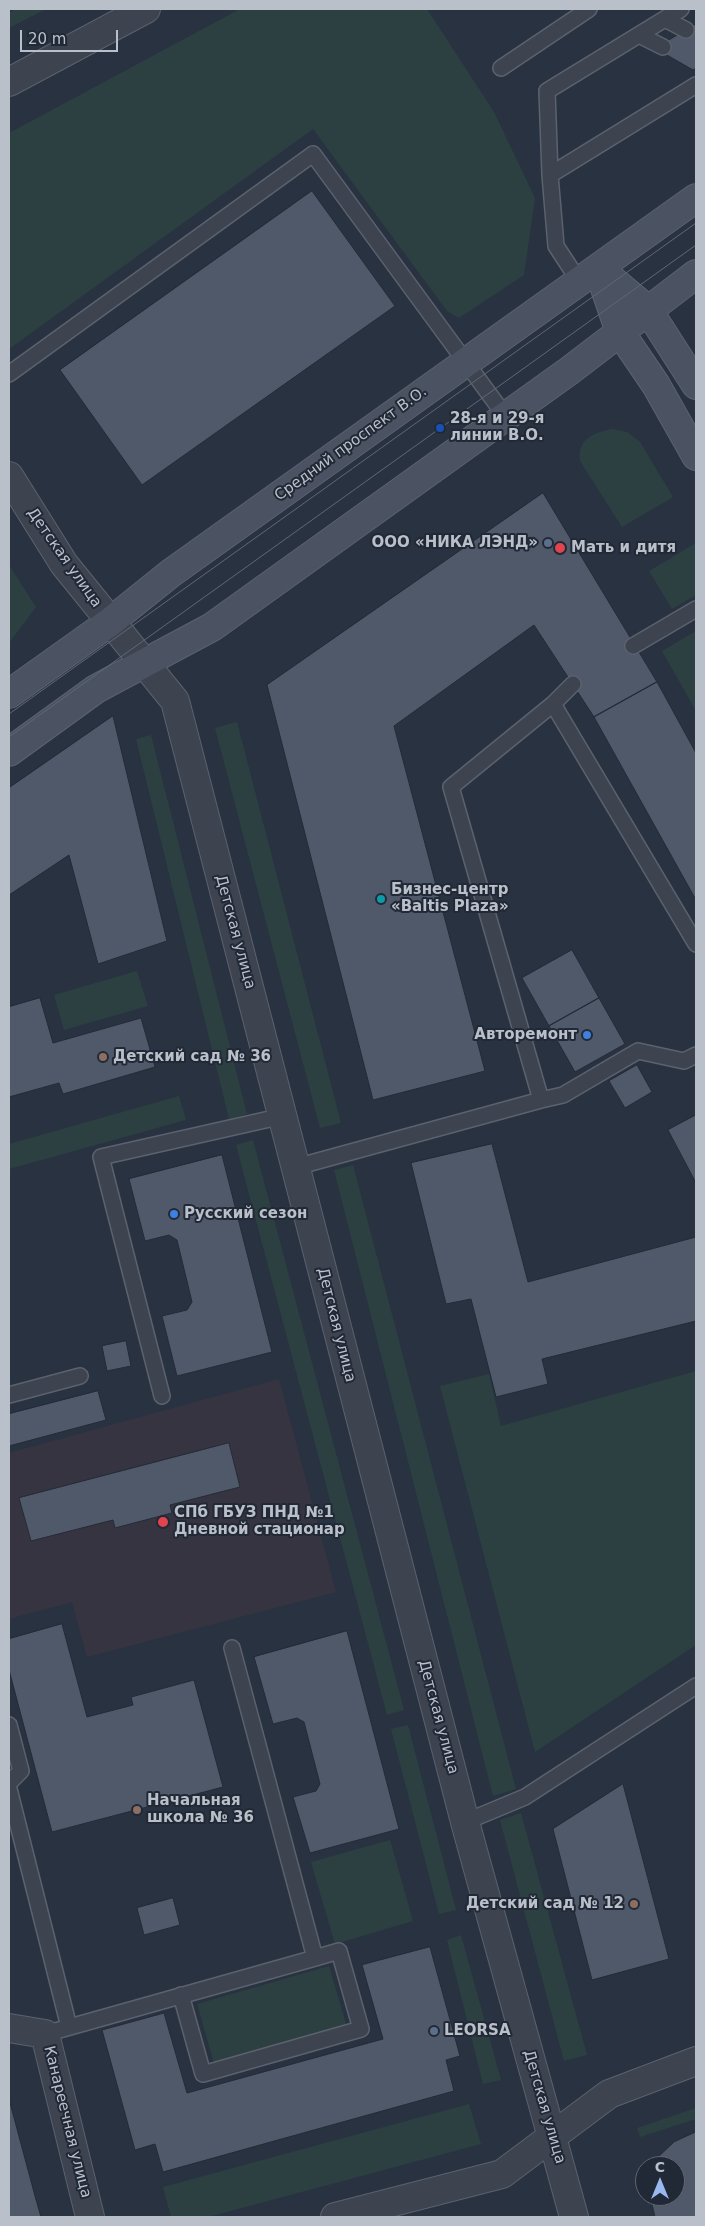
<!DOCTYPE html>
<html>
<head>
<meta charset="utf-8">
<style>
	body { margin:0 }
	#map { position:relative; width:705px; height:2226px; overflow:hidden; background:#293240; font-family:"DejaVu Sans",sans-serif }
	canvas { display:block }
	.frame { position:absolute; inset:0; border:10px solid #bac0ca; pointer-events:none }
	.north { position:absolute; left:635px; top:2156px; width:50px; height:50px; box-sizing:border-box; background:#222936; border:1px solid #5f6571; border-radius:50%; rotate:0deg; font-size:14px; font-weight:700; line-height:20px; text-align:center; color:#bac0ca }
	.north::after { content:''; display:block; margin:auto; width:18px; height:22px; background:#99b8f0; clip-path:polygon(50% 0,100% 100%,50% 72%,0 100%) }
	.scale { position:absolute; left:20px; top:30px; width:98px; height:22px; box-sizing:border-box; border:2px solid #bac0ca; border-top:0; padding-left:6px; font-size:15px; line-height:18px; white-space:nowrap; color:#bac0ca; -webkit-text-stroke:4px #222936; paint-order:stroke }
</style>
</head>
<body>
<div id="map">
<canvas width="705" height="2226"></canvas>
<div class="frame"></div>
<div class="north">С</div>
<div class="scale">20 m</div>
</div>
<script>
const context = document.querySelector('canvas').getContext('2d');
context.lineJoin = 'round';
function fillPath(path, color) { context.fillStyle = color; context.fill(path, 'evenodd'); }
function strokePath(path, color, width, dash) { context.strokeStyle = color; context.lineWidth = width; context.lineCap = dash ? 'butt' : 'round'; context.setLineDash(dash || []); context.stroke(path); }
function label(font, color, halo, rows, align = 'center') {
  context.font = font + ' "DejaVu Sans",sans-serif'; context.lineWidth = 4; context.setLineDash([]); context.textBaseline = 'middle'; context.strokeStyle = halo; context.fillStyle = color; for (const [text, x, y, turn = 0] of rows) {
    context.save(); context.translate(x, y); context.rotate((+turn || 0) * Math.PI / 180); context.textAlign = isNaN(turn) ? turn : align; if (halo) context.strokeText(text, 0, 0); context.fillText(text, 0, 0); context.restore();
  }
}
fillPath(new Path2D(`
	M 279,1379 L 336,1592 L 87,1657 L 72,1602 L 9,1619 L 9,1453 Z`), '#373442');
fillPath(new Path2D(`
	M 16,9 L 46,9 L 9,28 L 9,13 Z
	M 240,9 L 427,9 L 494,112 L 535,198 L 524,275 L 459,318 L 447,311 L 313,129 L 9,349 L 9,133 Z
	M 613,429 L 627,432 L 640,442 L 673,497 L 622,527 L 580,461 C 577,439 594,432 613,429 Z
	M 696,543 L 696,595 L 672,609 L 649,571 Z
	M 9,565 L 36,607 L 9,643 Z
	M 696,631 L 696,711 L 662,651 Z
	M 237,722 L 341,1123 L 320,1128 L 215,728 Z
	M 151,735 L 247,1114 L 229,1119 L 136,739 Z
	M 137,971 L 148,1006 L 64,1030 L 54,995 Z
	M 179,1096 L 186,1120 L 9,1169 L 9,1144 Z
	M 253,1140 L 404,1710 L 387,1715 L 236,1145 Z
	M 353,1165 L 516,1789 L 493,1796 L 334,1170 Z
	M 696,1371 L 696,1645 L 535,1752 L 440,1386 L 489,1374 L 501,1426 Z
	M 408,1725 L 456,1910 L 439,1914 L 391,1729 Z
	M 521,1813 L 587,2055 L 564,2061 L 500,1820 Z
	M 390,1840 L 413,1921 L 335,1944 L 311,1862 Z
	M 461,1935 L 501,2080 L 483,2084 L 447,1940 Z
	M 329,1966 L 346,2024 L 214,2063 L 197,2004 Z
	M 469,2104 L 481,2144 L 208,2217 L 171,2217 L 163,2187 Z
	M 696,2108 L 696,2119 L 640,2137 L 637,2128 Z`), '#2c4042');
const building = new Path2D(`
	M 696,24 L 696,68 L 693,70 L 660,51 L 669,40 Z
	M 312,191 L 395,306 L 142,485 L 60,370 Z
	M 543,493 L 657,682 L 594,717 L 534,625 L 394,726 L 485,1071 L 373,1100 L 267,685 Z
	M 657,682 L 696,753 L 696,900 L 594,717 Z
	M 113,716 L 167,941 L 98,964 L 69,855 L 9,895 L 9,788 Z
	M 572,950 L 599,998 L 549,1026 L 522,978 Z
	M 40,998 L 53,1043 L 141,1018 L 155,1067 L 63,1094 L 59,1083 L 9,1097 L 9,1007 Z
	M 599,998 L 625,1044 L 575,1072 L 549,1026 Z
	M 637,1065 L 652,1092 L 625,1108 L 609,1081 Z
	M 696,1115 L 696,1183 L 668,1130 Z
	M 492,1144 L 528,1282 L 696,1237 L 696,1321 L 542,1359 L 548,1384 L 496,1397 L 471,1299 L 446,1304 L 411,1163 Z
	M 222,1155 L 272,1352 L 177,1376 L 162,1316 L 187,1310 L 192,1302 L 177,1240 L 169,1235 L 145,1241 L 129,1179 Z
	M 126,1341 L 131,1366 L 107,1371 L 102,1346 Z
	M 98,1391 L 106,1420 L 9,1446 L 9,1414 Z
	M 229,1443 L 240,1487 L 170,1505 L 172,1513 L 115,1528 L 113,1520 L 31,1541 L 19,1498 Z
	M 62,1624 L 87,1717 L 133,1705 L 131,1697 L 194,1680 L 223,1787 L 52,1832 L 9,1670 L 9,1639 Z
	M 347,1631 L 399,1829 L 310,1853 L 293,1797 L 316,1791 L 320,1784 L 304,1722 L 297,1718 L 273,1724 L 254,1657 Z
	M 623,1784 L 669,1959 L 592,1980 L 553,1829 Z
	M 173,1898 L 180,1925 L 144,1935 L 137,1908 Z
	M 430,1947 L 460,2056 L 446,2060 L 454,2091 L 163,2172 L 155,2144 L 135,2150 L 102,2030 L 164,2013 L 187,2093 L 383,2039 L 362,1965 Z
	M 9,2099 L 35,2196 L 41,2217 L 9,2217 Z
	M 696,2132 L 696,2217 L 655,2217 L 650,2196 L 675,2196 L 675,2166 L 653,2166 L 658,2157 L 674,2142 Z`);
fillPath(building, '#4f5969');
strokePath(building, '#242b38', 1);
const lane = new Path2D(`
	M 665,19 L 686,30
	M 639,35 L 663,47
	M 501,68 L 589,9
	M 550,175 L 696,85
	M 579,281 L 556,246 L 550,175 L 547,91 L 681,9
	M 9,374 L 313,154 L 506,417
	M 633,646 L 696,609
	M 553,704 L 696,944
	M 541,1100 L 563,1095 L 638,1051 L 684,1061 L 696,1055
	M 296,1167 L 541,1100 L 451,787 L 553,704 L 573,684
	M 9,1395 L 80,1376
	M 162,1396 L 101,1157 L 283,1116
	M 9,1725 L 21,1771 L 9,1783
	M 9,1789 L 69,2027
	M 465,1822 L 525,1797 L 696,1686
	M 181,1995 L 203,2074 L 361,2029 L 339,1951 L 315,1958
	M 45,2034 L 315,1958 L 232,1648`);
const street = new Path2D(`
	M 9,82 L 146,9
	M 9,476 L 64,564 L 175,701 L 465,1822 L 574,2217
	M 9,2028 L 45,2034 L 90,2217
	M 335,2217 L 502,2174 L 609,2094 L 696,2061`);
const secondary = new Path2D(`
	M 598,268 L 620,332 L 656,385 L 696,456
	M 598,268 L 648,310 L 696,385
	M 9,694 L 110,622 L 171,573 L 696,198
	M 9,752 L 96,689 L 212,627 L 569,371 L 696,274`);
strokePath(lane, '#5b626e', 18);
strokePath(street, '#5b626e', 30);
strokePath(secondary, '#5b626e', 30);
strokePath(lane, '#3d4450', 15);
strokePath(street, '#3d4450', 28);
strokePath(secondary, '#4b5363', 28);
strokePath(new Path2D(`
	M 9,714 L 696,223
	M 9,737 L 696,245`), '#5f6877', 1);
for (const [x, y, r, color] of [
	[440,428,5,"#1a4fb4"],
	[548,543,5,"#5c6f8a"],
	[560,548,6,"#e0444e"],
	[381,899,5,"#0f9aa8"],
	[587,1035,5,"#3f7fe0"],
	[103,1057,5,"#8d6e63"],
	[174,1214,5,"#3f7fe0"],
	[163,1522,6,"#e0444e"],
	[137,1810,5,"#8d6e63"],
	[634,1904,5,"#8d6e63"],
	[434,2031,5,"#5c6f8a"]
]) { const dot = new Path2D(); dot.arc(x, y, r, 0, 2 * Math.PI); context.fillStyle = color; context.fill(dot); strokePath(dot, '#222936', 2); }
label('bold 15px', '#bac0ca', '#222936', [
	["28-я и 29-я",450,419],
	["линии В.О.",450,436],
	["ООО «НИКА ЛЭНД»",538,543,"right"],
	["Мать и дитя",571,548],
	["Бизнес-центр",391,890],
	["«Baltis Plaza»",391,907],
	["Авторемонт",577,1035,"right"],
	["Детский сад № 36",113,1057],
	["Русский сезон",184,1214],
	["СПб ГБУЗ ПНД №1",174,1513],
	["Дневной стационар",174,1530],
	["Начальная",147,1801],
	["школа № 36",147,1818],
	["Детский сад № 12",624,1904,"right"],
	["LEORSA",444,2031]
], 'left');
label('15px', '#bac0ca', '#222936', [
	["Средний проспект В.О.",351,444,-36],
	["Детская улица",64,558,55],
	["Детская улица",235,932,75],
	["Детская улица",336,1325,76],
	["Детская улица",438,1717,75],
	["Детская улица",544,2107,74],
	["Канареечная улица",67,2122,76]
]);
</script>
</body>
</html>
